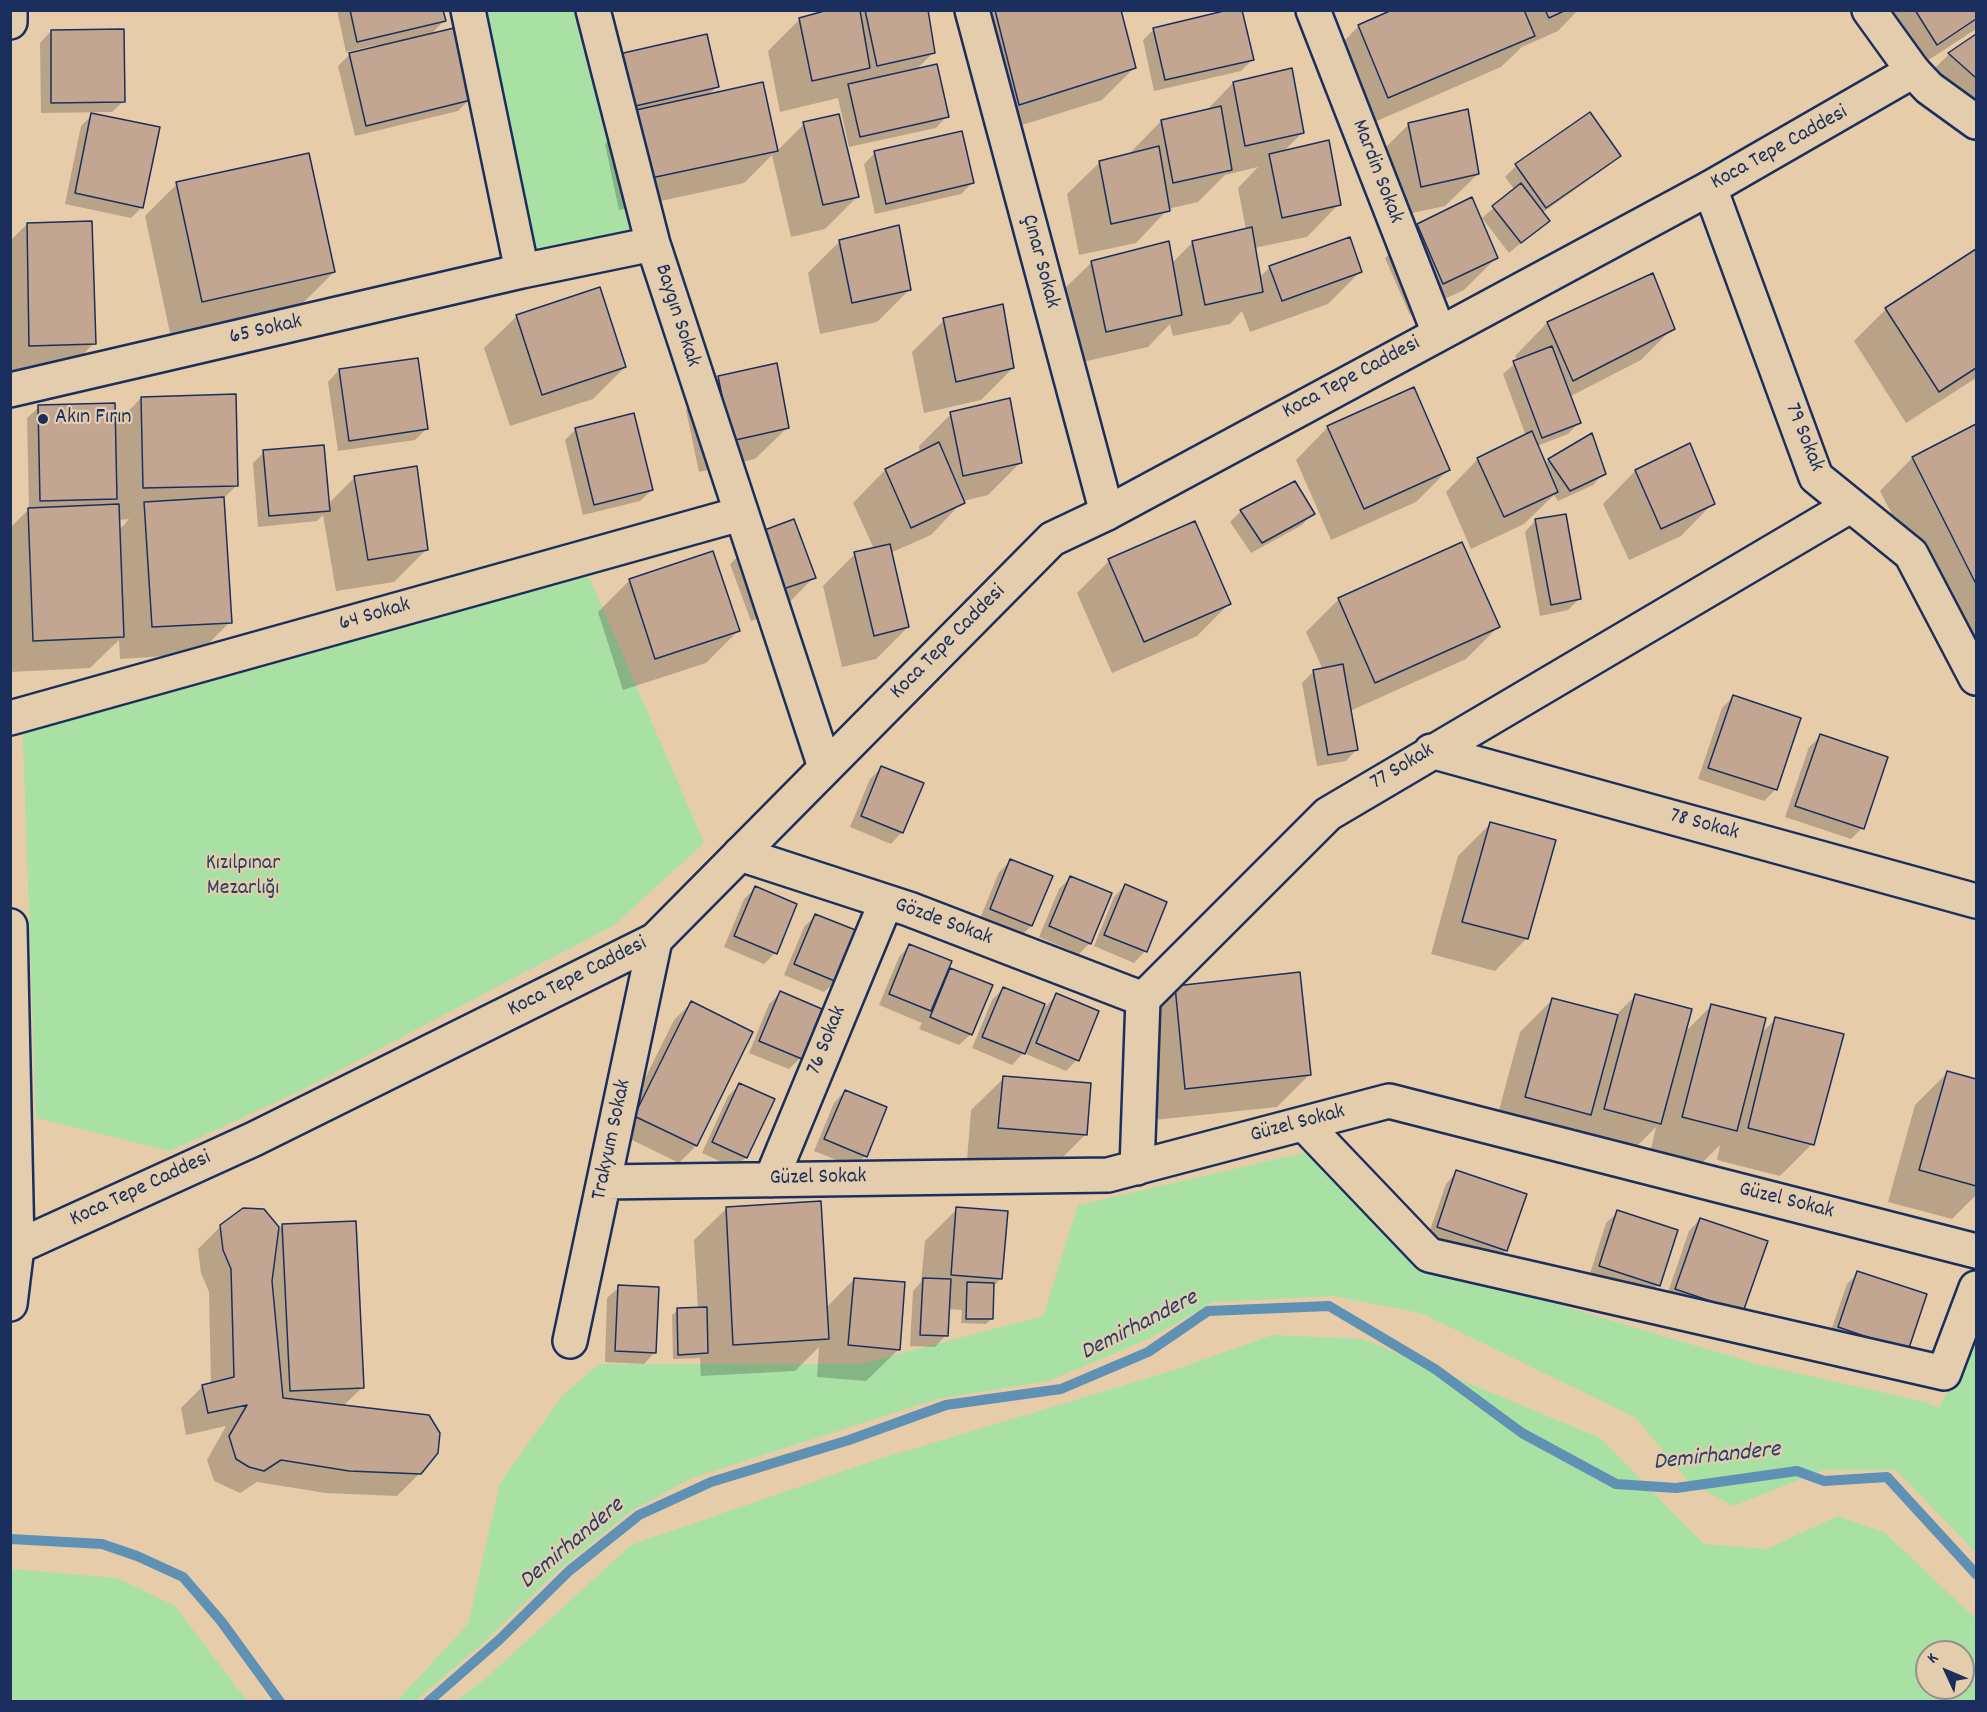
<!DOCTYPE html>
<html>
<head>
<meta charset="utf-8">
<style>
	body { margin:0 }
	#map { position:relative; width:1987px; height:1712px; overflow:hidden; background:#e7ccaa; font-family:Dekko,sans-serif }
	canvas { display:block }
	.frame { position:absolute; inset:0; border:12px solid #1b2f5e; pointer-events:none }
	.north { position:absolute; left:1915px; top:1640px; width:60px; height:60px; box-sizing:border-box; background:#e4cdad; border:2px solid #948e8d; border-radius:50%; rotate:314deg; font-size:16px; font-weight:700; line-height:24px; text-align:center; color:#1b2f5e }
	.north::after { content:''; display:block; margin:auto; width:21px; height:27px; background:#1b2f5e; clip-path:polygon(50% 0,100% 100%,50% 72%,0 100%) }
</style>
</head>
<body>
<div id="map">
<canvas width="1987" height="1712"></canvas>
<div class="frame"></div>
<div class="north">K</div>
</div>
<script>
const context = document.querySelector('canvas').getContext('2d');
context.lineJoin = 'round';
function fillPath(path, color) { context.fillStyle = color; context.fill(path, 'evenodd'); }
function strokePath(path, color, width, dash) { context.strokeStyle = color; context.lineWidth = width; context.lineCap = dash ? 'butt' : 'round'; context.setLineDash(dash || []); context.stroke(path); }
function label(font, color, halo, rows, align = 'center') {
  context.font = font + ' Dekko,sans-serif'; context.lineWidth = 4.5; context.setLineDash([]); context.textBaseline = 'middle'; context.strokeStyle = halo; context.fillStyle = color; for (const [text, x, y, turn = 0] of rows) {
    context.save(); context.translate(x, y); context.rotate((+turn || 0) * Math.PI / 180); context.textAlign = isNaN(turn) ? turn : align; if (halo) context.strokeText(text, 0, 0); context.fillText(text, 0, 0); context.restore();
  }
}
fillPath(new Path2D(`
	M 468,11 L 593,11 L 653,244 L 522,271 Z
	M 587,572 L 704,843 L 614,925 L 300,1091 L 170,1151 L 36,1118 L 22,712 Z
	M 1312,1151 L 1421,1264 L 1757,1364 L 1925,1402 L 1939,1408 L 1976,1335 L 1976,1553 L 1896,1470 L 1824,1470 L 1733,1506 L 1689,1482 L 1636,1418 L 1421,1313 L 1332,1296 L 1213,1302 L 1150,1338 L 1049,1381 L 937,1399 L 692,1478 L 631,1511 L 554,1574 L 483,1643 L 415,1701 L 396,1702 L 468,1624 L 500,1483 L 562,1396 L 599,1364 L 860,1364 L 1043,1316 L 1078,1205 Z
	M 1272,1335 L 1363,1339 L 1600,1438 L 1704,1544 L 1767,1549 L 1838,1516 L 1884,1532 L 1976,1619 L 1976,1701 L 456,1701 L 485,1679 L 631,1545 L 876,1460 L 1178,1369 ZM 1927,1652 L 1963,1652 L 1963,1688 L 1927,1688 Z
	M 11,1569 L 117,1578 L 175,1606 L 247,1701 L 11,1701 Z`), '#a9e1a5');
fillPath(new Path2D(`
	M 337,10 L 442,10 L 444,21 L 430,35 L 469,100 L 458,111 L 355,136 L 338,66 L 349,55 L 378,48 L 377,45 L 346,52 Z
	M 834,10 L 926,10 L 934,52 L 915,71 L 947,116 L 936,128 L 849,147 L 838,98 L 780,112 L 768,51 L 800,19 Z
	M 960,10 L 1119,10 L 1134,68 L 1102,100 L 987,136 L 956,15 Z
	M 1396,10 L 1578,10 L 1558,31 L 1522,47 L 1501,67 L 1356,130 L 1326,59 L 1358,27 Z
	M 1862,10 L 1976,10 L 1976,29 L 1904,76 Z
	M 1154,29 L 1252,60 L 1241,71 L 1154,91 L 1143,40 Z
	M 51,31 L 124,101 L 112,112 L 41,113 L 40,43 Z
	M 1976,35 L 1976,138 L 1917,86 L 1949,54 Z
	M 608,67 L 717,86 L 708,96 L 777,151 L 804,124 L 857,197 L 825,229 L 791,237 L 772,155 L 744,183 L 619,210 L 605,144 L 634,114 Z
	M 1233,83 L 1302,133 L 1282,153 L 1339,204 L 1307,237 L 1254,248 L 1259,278 L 1270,267 L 1361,271 L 1328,304 L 1250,332 L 1242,311 L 1230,324 L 1173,336 L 1170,324 L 1148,347 L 1074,364 L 1059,294 L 1092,262 L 1171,264 L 1193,242 L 1246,230 L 1238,188 L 1258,167 L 1225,175 L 1198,202 L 1168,209 L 1136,243 L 1079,255 L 1067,194 L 1100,162 L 1129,154 L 1161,121 L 1206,111 Z
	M 92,115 L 142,207 L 131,218 L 65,204 L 81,126 Z
	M 1409,124 L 1478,174 L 1445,206 L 1389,218 L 1376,157 Z
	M 875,153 L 972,183 L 961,194 L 875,214 L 864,164 Z
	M 1619,156 L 1607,167 L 1542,213 L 1548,220 L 1509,253 L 1482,218 L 1515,190 L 1505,177 L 1516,166 Z
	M 177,184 L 334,272 L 302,304 L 170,333 L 145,216 Z
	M 1471,199 L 1496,258 L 1464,290 L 1410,315 L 1385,258 L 1417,226 Z
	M 27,224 L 94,343 L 62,376 L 10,377 L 10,241 Z
	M 840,241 L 909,290 L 877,322 L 820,334 L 808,273 Z
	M 1976,251 L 1976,378 L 1906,423 L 1854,341 L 1886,309 Z
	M 1652,275 L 1673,328 L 1641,360 L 1569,397 L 1579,423 L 1568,434 L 1537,446 L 1544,464 L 1549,460 L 1604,473 L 1593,485 L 1558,501 L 1554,495 L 1524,524 L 1471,549 L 1446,492 L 1478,459 L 1526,436 L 1503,374 L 1518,361 L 1515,356 L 1547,323 Z
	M 517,316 L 625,367 L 593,399 L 510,426 L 484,348 Z
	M 944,320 L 1013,368 L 981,400 L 924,413 L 912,352 Z
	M 339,370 L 426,429 L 415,440 L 338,451 L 328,382 Z
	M 719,378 L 788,427 L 755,459 L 699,472 L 686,410 Z
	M 141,398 L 237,485 L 223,499 L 230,622 L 198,654 L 120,659 L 119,640 L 90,668 L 10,672 L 10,528 L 29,509 L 27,418 L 39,407 L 114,426 ZM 129,519 L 124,525 L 118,530 L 118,520 Z
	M 951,414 L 1020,463 L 988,495 L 963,501 L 931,535 L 890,553 L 908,627 L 876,659 L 842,667 L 823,586 L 855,554 L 874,549 L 853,503 L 885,470 L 920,453 L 919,446 Z
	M 1976,426 L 1976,642 L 1961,649 L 1880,491 L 1912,458 Z
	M 1328,427 L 1448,470 L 1416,502 L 1331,540 L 1296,460 Z
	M 576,429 L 652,490 L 640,501 L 583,515 L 565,440 Z
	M 1689,445 L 1713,503 L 1681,536 L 1629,560 L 1603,504 L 1635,471 Z
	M 264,452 L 328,504 L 355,477 L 426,550 L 394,582 L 336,591 L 323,515 L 317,521 L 258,527 L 253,463 Z
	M 1241,511 L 1313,513 L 1302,525 L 1251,553 L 1230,522 Z
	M 1536,520 L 1579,599 L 1568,610 L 1540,616 L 1525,532 Z
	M 763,532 L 814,577 L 782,610 L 751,621 L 730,564 Z
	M 1461,544 L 1498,627 L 1466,659 L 1350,711 L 1357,749 L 1346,761 L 1317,766 L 1302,683 L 1314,671 L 1323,670 L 1306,632 L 1338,600 Z
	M 1109,561 L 1229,604 L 1197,636 L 1112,673 L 1077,593 Z
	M 630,580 L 738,631 L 706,663 L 623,690 L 598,612 Z
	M 1733,697 L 1799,719 L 1775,790 L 1764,801 L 1698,779 L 1722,708 Z
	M 1821,736 L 1862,828 L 1851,839 L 1785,817 L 1809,747 Z
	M 881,768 L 902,832 L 891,844 L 850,827 L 870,779 Z
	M 1490,824 L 1527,938 L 1495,971 L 1431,954 L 1458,856 Z
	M 1011,861 L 1031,926 L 1020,937 L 979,921 L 999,872 Z
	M 1070,878 L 1090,943 L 1079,954 L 1039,937 L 1059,889 Z
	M 1125,886 L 1145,951 L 1134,963 L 1094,946 L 1114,897 Z
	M 755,888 L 775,953 L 764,964 L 724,947 L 744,899 Z
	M 815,916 L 836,981 L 824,992 L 784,975 L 804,927 Z
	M 910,945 L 947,968 L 991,986 L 971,1034 L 959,1045 L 919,1029 L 922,1023 L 879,1005 L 899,957 Z
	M 1175,987 L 1309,1075 L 1277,1107 L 1154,1120 L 1143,1019 Z
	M 1003,989 L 1041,1011 L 1057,995 L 1077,1060 L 1066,1071 L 1026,1054 L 1028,1048 L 1012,1065 L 972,1048 L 992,1000 Z
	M 780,993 L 800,1058 L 789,1069 L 749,1053 L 769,1004 Z
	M 1635,996 L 1684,1033 L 1712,1005 L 1760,1034 L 1776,1019 L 1812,1144 L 1780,1176 L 1717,1160 L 1720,1145 L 1703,1162 L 1651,1149 L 1656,1127 L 1628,1155 L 1573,1141 L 1576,1128 L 1557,1147 L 1494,1129 L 1520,1032 L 1553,999 L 1615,1016 Z
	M 691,1003 L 751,1032 L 696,1146 L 679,1163 L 618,1133 L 674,1020 Z
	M 1947,1073 L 1976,1080 L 1976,1195 L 1952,1219 L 1888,1202 L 1915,1105 Z
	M 1004,1078 L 1085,1135 L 1053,1167 L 967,1160 L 971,1110 Z
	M 739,1085 L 746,1157 L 735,1168 L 702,1153 L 728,1096 Z
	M 845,1091 L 865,1156 L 854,1167 L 814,1151 L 834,1103 Z
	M 1457,1172 L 1506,1250 L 1495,1261 L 1427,1239 L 1446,1184 Z
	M 727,1208 L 826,1308 L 854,1279 L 899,1349 L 866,1381 L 817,1377 L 819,1347 L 795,1371 L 701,1376 L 700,1358 L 673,1359 L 672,1315 L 678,1310 L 698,1309 L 694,1240 Z
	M 957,1209 L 1001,1278 L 993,1287 L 991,1319 L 986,1324 L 961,1323 L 962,1310 L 948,1309 L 946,1335 L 935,1347 L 910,1346 L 913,1291 L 921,1282 L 925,1241 Z
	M 264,1210 L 279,1229 L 283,1225 L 363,1387 L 343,1406 L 420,1473 L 397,1496 L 326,1493 L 257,1482 L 240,1493 L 214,1481 L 207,1460 L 226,1426 L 186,1435 L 181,1408 L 203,1386 L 211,1384 L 209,1292 L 201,1273 L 198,1249 L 221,1226 Z
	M 1618,1212 L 1658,1285 L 1647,1296 L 1589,1277 L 1606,1223 Z
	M 1700,1219 L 1742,1311 L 1665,1301 L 1689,1231 Z
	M 1858,1273 L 1907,1351 L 1828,1339 L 1847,1284 Z
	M 619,1287 L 655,1352 L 644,1364 L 605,1362 L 607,1298 Z`), '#0003');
strokePath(new Path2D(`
	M 10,1539 L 102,1544 L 137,1556 L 183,1577 L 221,1621 L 280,1702
	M 428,1702 L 499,1640 L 569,1571 L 639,1515 L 711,1482 L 849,1440 L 946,1405 L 1061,1389 L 1148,1352 L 1208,1311 L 1329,1306 L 1435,1369 L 1522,1433 L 1616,1484 L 1676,1488 L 1797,1471 L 1824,1481 L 1887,1477 L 1976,1574`), '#5f91b4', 10);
const building = new Path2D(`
	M 350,10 L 443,10 L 446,21 L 357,42 Z
	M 828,10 L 860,10 L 870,68 L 812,81 L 799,18 Z
	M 865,10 L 928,10 L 935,53 L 877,66 Z
	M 995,10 L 1121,10 L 1136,68 L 1019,105 Z
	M 1228,10 L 1242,10 L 1254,60 L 1165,80 L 1153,28 Z
	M 1392,10 L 1524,10 L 1535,36 L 1388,98 L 1358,25 Z
	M 1545,10 L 1566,10 L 1549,18 Z
	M 1915,10 L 1976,10 L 1976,19 L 1937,45 Z
	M 454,28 L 471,100 L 366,126 L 349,53 Z
	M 124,29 L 125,102 L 51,103 L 51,30 Z
	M 707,34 L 719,87 L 631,107 L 619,54 Z
	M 1976,34 L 1976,78 L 1948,53 Z
	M 937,64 L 949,117 L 860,137 L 848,84 Z
	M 1292,68 L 1304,133 L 1245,146 L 1233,82 Z
	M 763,82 L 778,151 L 651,178 L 636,110 Z
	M 1221,106 L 1232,170 L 1173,183 L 1161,120 Z
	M 1468,109 L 1479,174 L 1421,187 L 1408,123 Z
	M 1590,112 L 1621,156 L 1546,208 L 1515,164 Z
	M 91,113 L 160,127 L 143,208 L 75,193 Z
	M 839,114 L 859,197 L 823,205 L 803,122 Z
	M 962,131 L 974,183 L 886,204 L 874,151 Z
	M 1329,140 L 1341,205 L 1282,218 L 1269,154 Z
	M 1159,146 L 1170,211 L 1111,224 L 1099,161 Z
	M 309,153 L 335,272 L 202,302 L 176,182 Z
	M 1521,183 L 1550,221 L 1521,243 L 1492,206 Z
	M 1472,197 L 1498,258 L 1443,284 L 1417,224 Z
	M 92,221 L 96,344 L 29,346 L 27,223 Z
	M 899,225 L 911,290 L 852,303 L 839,240 Z
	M 1252,227 L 1263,292 L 1205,305 L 1192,241 Z
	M 1350,237 L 1362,272 L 1282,301 L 1269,266 Z
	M 1169,241 L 1182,315 L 1106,332 L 1091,261 Z
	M 1976,249 L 1976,368 L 1939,392 L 1885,308 Z
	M 1653,273 L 1675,329 L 1573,381 L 1547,322 Z
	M 600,287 L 626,367 L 542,395 L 516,315 Z
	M 1003,304 L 1014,368 L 956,382 L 943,318 Z
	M 1552,346 L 1581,423 L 1542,438 L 1513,361 Z
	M 418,358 L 428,429 L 349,441 L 339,369 Z
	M 777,363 L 789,428 L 731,441 L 718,376 Z
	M 1414,387 L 1450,470 L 1364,509 L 1327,426 Z
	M 236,394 L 238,486 L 143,488 L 141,397 Z
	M 1010,398 L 1022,463 L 963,476 L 950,412 Z
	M 115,403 L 117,499 L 40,501 L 38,405 Z
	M 634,413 L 653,490 L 594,505 L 575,428 Z
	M 1976,424 L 1976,584 L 1912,457 Z
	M 1532,431 L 1558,492 L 1504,517 L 1477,458 Z
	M 1592,433 L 1606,474 L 1570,491 L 1548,459 Z
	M 939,442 L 965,503 L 911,528 L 885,469 Z
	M 1690,443 L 1715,504 L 1661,529 L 1635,470 Z
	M 324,445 L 330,511 L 269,516 L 263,450 Z
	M 417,466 L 428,550 L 368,560 L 354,476 Z
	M 1295,481 L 1315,514 L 1262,543 L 1240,510 Z
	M 224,497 L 232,623 L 152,627 L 144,502 Z
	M 119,504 L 124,637 L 33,641 L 28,508 Z
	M 1566,514 L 1581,599 L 1551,605 L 1535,519 Z
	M 794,519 L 816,578 L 783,589 L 762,531 Z
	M 1195,521 L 1231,604 L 1144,642 L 1108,559 Z
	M 1462,542 L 1500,627 L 1375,683 L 1338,598 Z
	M 890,544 L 909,627 L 874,636 L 854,552 Z
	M 713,551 L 740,631 L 655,659 L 629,579 Z
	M 1343,664 L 1358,750 L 1328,755 L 1313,670 Z
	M 1733,695 L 1801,718 L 1777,790 L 1708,768 Z
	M 1820,734 L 1888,757 L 1864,829 L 1795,806 Z
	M 881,766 L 924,783 L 903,833 L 861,816 Z
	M 1490,822 L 1556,840 L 1528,939 L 1462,922 Z
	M 1010,859 L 1053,876 L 1032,926 L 990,909 Z
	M 1070,876 L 1112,893 L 1091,944 L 1049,926 Z
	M 1125,884 L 1167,902 L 1147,952 L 1104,935 Z
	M 755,886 L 797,904 L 777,954 L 734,936 Z
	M 815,914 L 858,931 L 837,982 L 794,964 Z
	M 909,944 L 952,961 L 931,1011 L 889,994 Z
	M 950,968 L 993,985 L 972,1035 L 930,1017 Z
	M 1300,972 L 1311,1075 L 1185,1089 L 1175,986 Z
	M 1003,987 L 1045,1004 L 1025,1054 L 982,1037 Z
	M 780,991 L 822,1009 L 802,1059 L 759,1041 Z
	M 1056,993 L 1099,1011 L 1079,1061 L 1036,1043 Z
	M 1635,994 L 1692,1009 L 1661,1124 L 1604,1109 Z
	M 1552,998 L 1618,1015 L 1591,1115 L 1525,1097 Z
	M 691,1001 L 753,1032 L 697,1146 L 634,1116 Z
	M 1711,1004 L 1766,1018 L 1737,1131 L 1682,1117 Z
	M 1775,1017 L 1844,1034 L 1814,1145 L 1748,1128 Z
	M 1947,1071 L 1976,1079 L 1976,1186 L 1919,1170 Z
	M 1003,1076 L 1091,1083 L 1087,1135 L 998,1128 Z
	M 739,1083 L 775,1099 L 747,1158 L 712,1142 Z
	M 845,1090 L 887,1107 L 867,1157 L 824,1139 Z
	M 1456,1170 L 1527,1194 L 1507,1251 L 1437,1227 Z
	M 821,1201 L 829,1339 L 733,1345 L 726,1207 Z
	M 956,1207 L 1008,1211 L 1002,1279 L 951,1275 Z
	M 243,1208 L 264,1209 L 279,1227 L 272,1281 L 283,1398 L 429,1415 L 440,1433 L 438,1453 L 421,1474 L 349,1471 L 281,1460 L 264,1471 L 249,1467 L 236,1459 L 229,1436 L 247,1405 L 208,1413 L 202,1385 L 234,1377 L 231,1269 L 223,1250 L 220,1225 Z
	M 1617,1210 L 1678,1230 L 1660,1286 L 1599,1266 Z
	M 1700,1218 L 1768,1241 L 1743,1312 L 1675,1289 Z
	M 356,1221 L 364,1388 L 290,1391 L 282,1224 Z
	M 1857,1271 L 1927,1294 L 1908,1351 L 1838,1327 Z
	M 854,1278 L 905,1282 L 900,1350 L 848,1345 Z
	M 923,1278 L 951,1279 L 948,1336 L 920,1335 Z
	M 967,1282 L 994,1283 L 993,1319 L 966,1319 Z
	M 618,1285 L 659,1287 L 656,1353 L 615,1351 Z
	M 707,1307 L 708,1353 L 678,1355 L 677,1308 Z`);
fillPath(building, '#c2a691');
strokePath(building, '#1b2f5e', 1.5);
const minor = new Path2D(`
	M 468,10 L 522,271
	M 593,10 L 653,244 L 825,767
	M 972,10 L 1107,513
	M 1313,10 L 1439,333
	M 1913,71 L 1929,88 L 1976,122
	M 1710,188 L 1816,477 L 1911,554 L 1976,678
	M 10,390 L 522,271 L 653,244
	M 10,718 L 740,514
	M 1431,751 L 1976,901
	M 740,854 L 909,909 L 1143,999
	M 1304,1124 L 1429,1255 L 1944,1373 L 1976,1288
	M 1137,1168 L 1143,999 L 1328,814 L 1850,506
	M 771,1180 L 886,902
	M 604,1182 L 1108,1175 L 1389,1101 L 1976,1251
	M 570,1341 L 655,940`);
const major = new Path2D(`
	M 10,12 L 10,22
	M 10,926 L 17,1247 L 10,1304
	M 17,1247 L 254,1139 L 655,940 L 1052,539 L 1107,513 L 1710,188 L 1913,71 L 1869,10`);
strokePath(minor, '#1b2f5e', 38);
strokePath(major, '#1b2f5e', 38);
strokePath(minor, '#e4cdad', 33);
strokePath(major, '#e4cdad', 33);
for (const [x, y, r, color] of [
	[43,419,6,"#1b2f5e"]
]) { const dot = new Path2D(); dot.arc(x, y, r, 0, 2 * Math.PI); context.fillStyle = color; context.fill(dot); strokePath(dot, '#e4cdad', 2); }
label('22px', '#1b2f5e', '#e4cdad', [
	["Koca Tepe Caddesi",1780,149,-29],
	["Mardin Sokak",1376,172,69],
	["Çınar Sokak",1039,262,75],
	["Baygın Sokak",676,316,72],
	["65 Sokak",266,331,-13],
	["Koca Tepe Caddesi",1352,379,-28],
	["79 Sokak",1803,438,68],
	["64 Sokak",375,616,-16],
	["Koca Tepe Caddesi",949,643,-45],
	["77 Sokak",1403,768,-31],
	["78 Sokak",1704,826,15],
	["Gözde Sokak",943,923,20],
	["Koca Tepe Caddesi",578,978,-27],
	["76 Sokak",828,1041,-68],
	["Güzel Sokak",1298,1125,-15],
	["Trakyum Sokak",613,1140,-78],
	["Güzel Sokak",818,1179,-1],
	["Koca Tepe Caddesi",141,1190,-25],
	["Güzel Sokak",1786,1202,14]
]);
label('22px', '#1b2f5e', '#e4cdad', [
	["Akın Fırın",55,419]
], 'left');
label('22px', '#294165', '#e4cdad', [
	["Kızılpınar",243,865],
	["Mezarlığı",243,890]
]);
label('italic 24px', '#263f6c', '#e4cdad', [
	["Demirhandere",1140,1327,-27],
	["Demirhandere",1717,1458,-6],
	["Demirhandere",573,1545,-40]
]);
</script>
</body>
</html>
